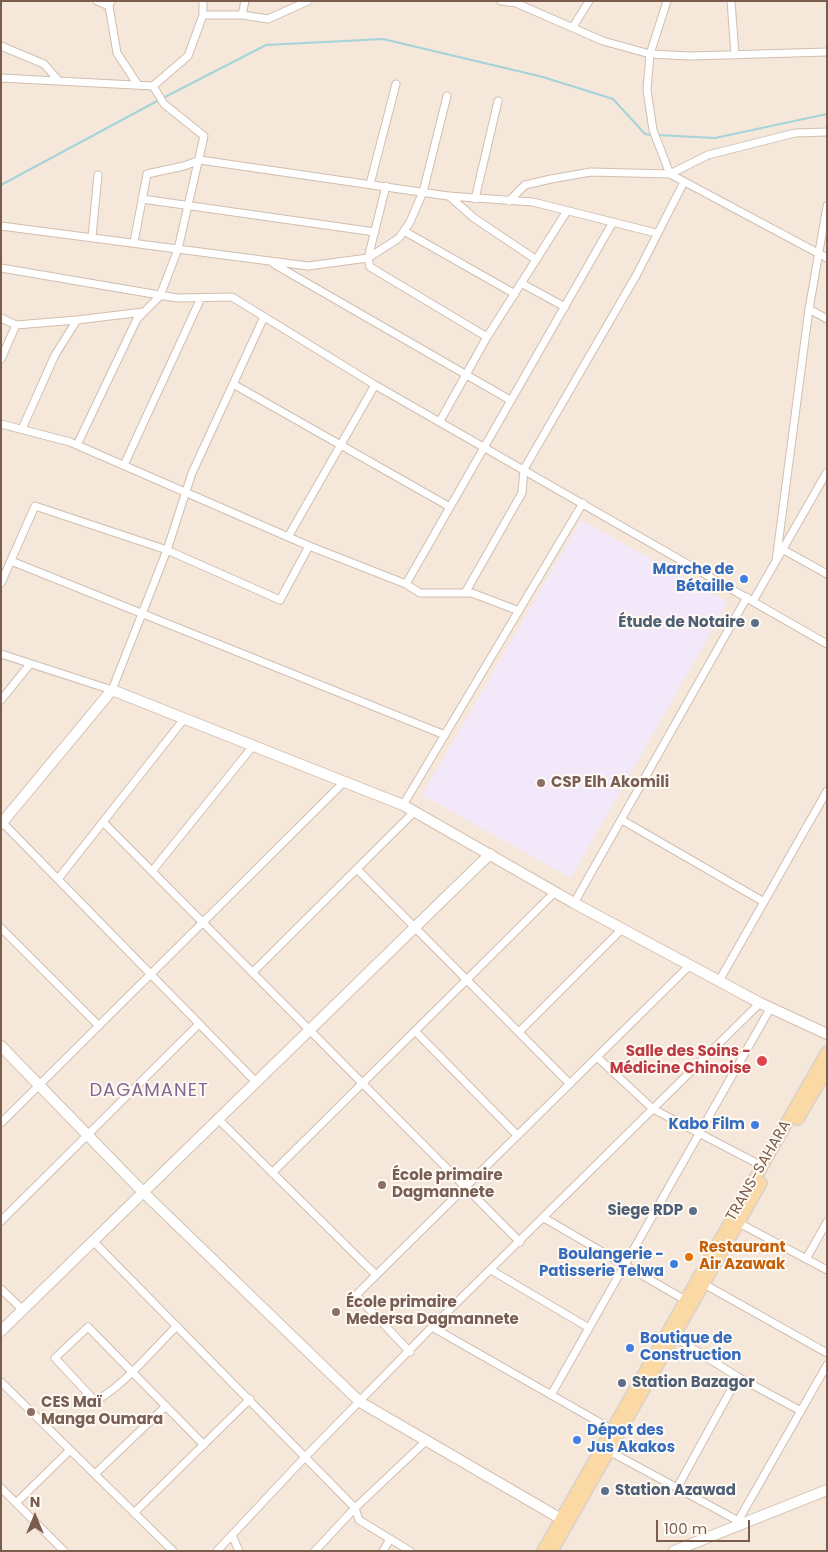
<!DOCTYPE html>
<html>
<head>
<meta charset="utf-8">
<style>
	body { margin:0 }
	#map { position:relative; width:828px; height:1552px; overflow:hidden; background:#fdf6ec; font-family:Poppins,sans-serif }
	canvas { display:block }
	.frame { position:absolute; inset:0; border:2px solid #7a5c4d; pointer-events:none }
	.north { position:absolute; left:10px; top:1492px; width:50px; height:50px; -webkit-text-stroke:4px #fffaf3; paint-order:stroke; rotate:0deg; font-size:14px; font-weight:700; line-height:20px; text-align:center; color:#7a5c4d }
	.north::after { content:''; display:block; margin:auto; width:18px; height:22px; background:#7a5c4d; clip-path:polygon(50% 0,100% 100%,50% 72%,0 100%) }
	.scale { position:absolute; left:656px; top:1520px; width:94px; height:22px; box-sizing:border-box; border:2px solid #7a5c4d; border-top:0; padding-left:6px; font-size:15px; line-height:18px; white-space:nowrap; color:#7a5c4d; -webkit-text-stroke:4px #fffaf3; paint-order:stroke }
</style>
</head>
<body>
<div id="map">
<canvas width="828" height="1552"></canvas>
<div class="frame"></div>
<div class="north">N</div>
<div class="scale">100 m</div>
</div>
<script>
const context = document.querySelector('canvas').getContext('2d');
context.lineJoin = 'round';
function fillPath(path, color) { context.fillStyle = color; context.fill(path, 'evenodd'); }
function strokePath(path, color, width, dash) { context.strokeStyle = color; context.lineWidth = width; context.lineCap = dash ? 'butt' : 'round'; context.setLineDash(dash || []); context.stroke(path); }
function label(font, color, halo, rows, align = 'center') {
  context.font = font + ' Poppins,sans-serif'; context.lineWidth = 4; context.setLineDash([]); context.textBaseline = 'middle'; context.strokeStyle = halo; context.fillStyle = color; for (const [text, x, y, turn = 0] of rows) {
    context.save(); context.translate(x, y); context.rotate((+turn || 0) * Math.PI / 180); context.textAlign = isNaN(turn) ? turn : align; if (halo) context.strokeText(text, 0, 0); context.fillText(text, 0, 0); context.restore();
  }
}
fillPath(new Path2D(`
	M 1,1 L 827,1 L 827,1551 L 1,1551 Z`), '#f5e8da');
fillPath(new Path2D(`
	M 581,520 L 728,602 L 571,878 L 422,795 Z`), '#f3e8fa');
strokePath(new Path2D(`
	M 163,98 L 266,45 L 383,39 L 543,77 L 613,99 L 645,134 L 652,135
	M 657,135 L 715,138 L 827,114
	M 1,185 L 159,100`), '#a5d3da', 2);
const street = new Path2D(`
	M 97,1 L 109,6
	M 111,1 L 109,6 L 117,53 L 138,85
	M 501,1 L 516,3 L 603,41 L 650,54 L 690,56 L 827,52
	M 667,1 L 650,54 L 647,90 L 653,130 L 670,174 L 827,258
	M 731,1 L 735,55
	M 203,15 L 242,15 L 268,19 L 308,1
	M 242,15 L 245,1
	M 573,27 L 589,1
	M 1,46 L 44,64 L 59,81
	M 1,78 L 153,86
	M 370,184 L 396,84
	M 386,186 L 368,258 L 370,267 L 487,337
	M 449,196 L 474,218 L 535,259
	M 142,199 L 375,232
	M 475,199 L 498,101
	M 509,201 L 525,185 L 551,179 L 591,172 L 670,174 L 708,155 L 795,133 L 827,132
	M 1,226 L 308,266 L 368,258 L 399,238 L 410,222 L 423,192 L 447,96
	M 404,231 L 515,294
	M 92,237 L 98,175
	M 134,242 L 147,174 L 184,166 L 200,160 L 448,196 L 533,202 L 656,233
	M 274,264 L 510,400
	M 1,268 L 177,298 L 232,297 L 375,385 L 827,644
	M 521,283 L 565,307
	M 809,309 L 827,319
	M 1,318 L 16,325
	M 1,359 L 16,325 L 77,320
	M 233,384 L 450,507
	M 440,421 L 487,337 L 567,211
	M 1,424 L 70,442 L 309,546 L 406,584 L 420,593 L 472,593 L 519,611
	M 22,429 L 55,355 L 77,320 L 143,312
	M 77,445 L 137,319 L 160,296 L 178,249 L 204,136 L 164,104 L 153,86 L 188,56 L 203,15 L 203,1
	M 124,465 L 201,298
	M 288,537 L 375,385
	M 782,549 L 827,574
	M 11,561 L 445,735
	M 776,561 L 809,309 L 827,206
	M 1,583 L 35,506 L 167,550 L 280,600 L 309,546
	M 406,584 L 613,222
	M 465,593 L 522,493 L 524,469 L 637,274 L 684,182
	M 753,601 L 827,472
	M 1,654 L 112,690 L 167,550 L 192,473 L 264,317
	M 1,700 L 30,664
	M 403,805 L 583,503
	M 622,820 L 764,902
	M 1,821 L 256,1082
	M 103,822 L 520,1242
	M 357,869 L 570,1084
	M 153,870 L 253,746
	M 58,879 L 184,719
	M 574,903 L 747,597
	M 1,928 L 99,1026
	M 253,972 L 414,812
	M 719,981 L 827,791
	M 415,1031 L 517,1135
	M 519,1032 L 622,929
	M 597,1057 L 653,1109 L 762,1166
	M 218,1119 L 376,1275
	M 1,1123 L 344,782
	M 272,1173 L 555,892
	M 544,1218 L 685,1300
	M 1,1221 L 199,1024
	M 739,1223 L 827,1270
	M 93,1241 L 355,1508 L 359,1520 L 410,1551
	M 806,1259 L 827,1222
	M 491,1270 L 589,1328
	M 704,1284 L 827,1353
	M 1,1289 L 23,1310
	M 177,1326 C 155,1347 122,1388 95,1401 L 55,1358 L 88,1327 L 204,1445
	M 432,1327 L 611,1429
	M 671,1335 L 738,1377 L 801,1411
	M 410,1352 L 356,1295 L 690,965
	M 1,1382 L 173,1551
	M 551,1395 L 771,1007
	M 607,1450 L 742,1523
	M 95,1474 L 166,1406
	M 1,1488 L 64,1551
	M 677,1488 L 738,1377
	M 16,1503 L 70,1450
	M 134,1513 L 250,1399
	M 738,1521 L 827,1365
	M 232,1535 L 239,1551
	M 217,1551 L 306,1456 L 432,1327 L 760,1003
	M 315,1551 L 355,1508 L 426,1441
	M 383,1551 L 390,1539`);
const secondary = new Path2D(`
	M 1,824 L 112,690 L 403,805 L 574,903 L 760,1003 L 827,1034
	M 1,1046 L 143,1192 L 360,1402 L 568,1523
	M 1,1331 L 490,854
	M 674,1551 L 827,1490`);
const primary = new Path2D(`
	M 798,1119 L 827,1069
	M 543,1551 L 827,1052
	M 552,1551 L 761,1183`);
strokePath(street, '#d1beb0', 9);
strokePath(secondary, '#d6c0b0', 12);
strokePath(primary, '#dad1cd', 14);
strokePath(street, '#fff', 7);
strokePath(secondary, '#fff', 10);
strokePath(primary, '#fbd9a5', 11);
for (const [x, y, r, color] of [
	[744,579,5,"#3f7fe0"],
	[755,623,5,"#5c6f8a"],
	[541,783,5,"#8d6e63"],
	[762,1061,6,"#e0444e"],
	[755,1125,5,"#3f7fe0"],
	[382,1185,5,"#8d6e63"],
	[693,1211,5,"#5c6f8a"],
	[689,1257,5,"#e8710a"],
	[674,1264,5,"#3f7fe0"],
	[336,1312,5,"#8d6e63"],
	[630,1348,5,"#3f7fe0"],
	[622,1383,5,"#5c6f8a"],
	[31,1412,5,"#8d6e63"],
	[577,1440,5,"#3f7fe0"],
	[605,1491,5,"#5c6f8a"]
]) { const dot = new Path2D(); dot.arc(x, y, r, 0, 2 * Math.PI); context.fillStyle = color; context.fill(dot); strokePath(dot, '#fffaf3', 2); }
label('bold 15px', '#366cbe', '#fffaf3', [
	["Marche de",734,570],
	["Bétaille",734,587],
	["Kabo Film",745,1125],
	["Boulangerie -",664,1255],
	["Patisserie Telwa",664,1272],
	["Boutique de",640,1339,"left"],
	["Construction",640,1356,"left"],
	["Dépot des",587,1431,"left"],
	["Jus Akakos",587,1448,"left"]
], 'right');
label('bold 15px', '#4e5e75', '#fffaf3', [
	["Étude de Notaire",745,623],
	["Siege RDP",683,1211],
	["Station Bazagor",632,1383,"left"],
	["Station Azawad",615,1491,"left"]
], 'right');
label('bold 15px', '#785e54', '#fffaf3', [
	["CSP Elh Akomili",551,783],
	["École primaire",392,1176],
	["Dagmannete",392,1193],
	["École primaire",346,1303],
	["Medersa Dagmannete",346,1320],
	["CES Maï",41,1403],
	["Manga Oumara",41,1420]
], 'left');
label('bold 15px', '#be3a42', '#fffaf3', [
	["Salle des Soins -",751,1052],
	["Médicine Chinoise",751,1069]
], 'right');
label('15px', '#7a5c4d', '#fffaf3', [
	["TRANS-SAHARA",759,1171,-60]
]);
label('bold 15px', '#c56008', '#fffaf3', [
	["Restaurant",699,1248],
	["Air Azawak",699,1265]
], 'left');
context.letterSpacing = '1px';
label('18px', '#846695', '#fffaf3', [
	["DAGAMANET",149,1091]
]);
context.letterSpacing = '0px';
</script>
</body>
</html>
